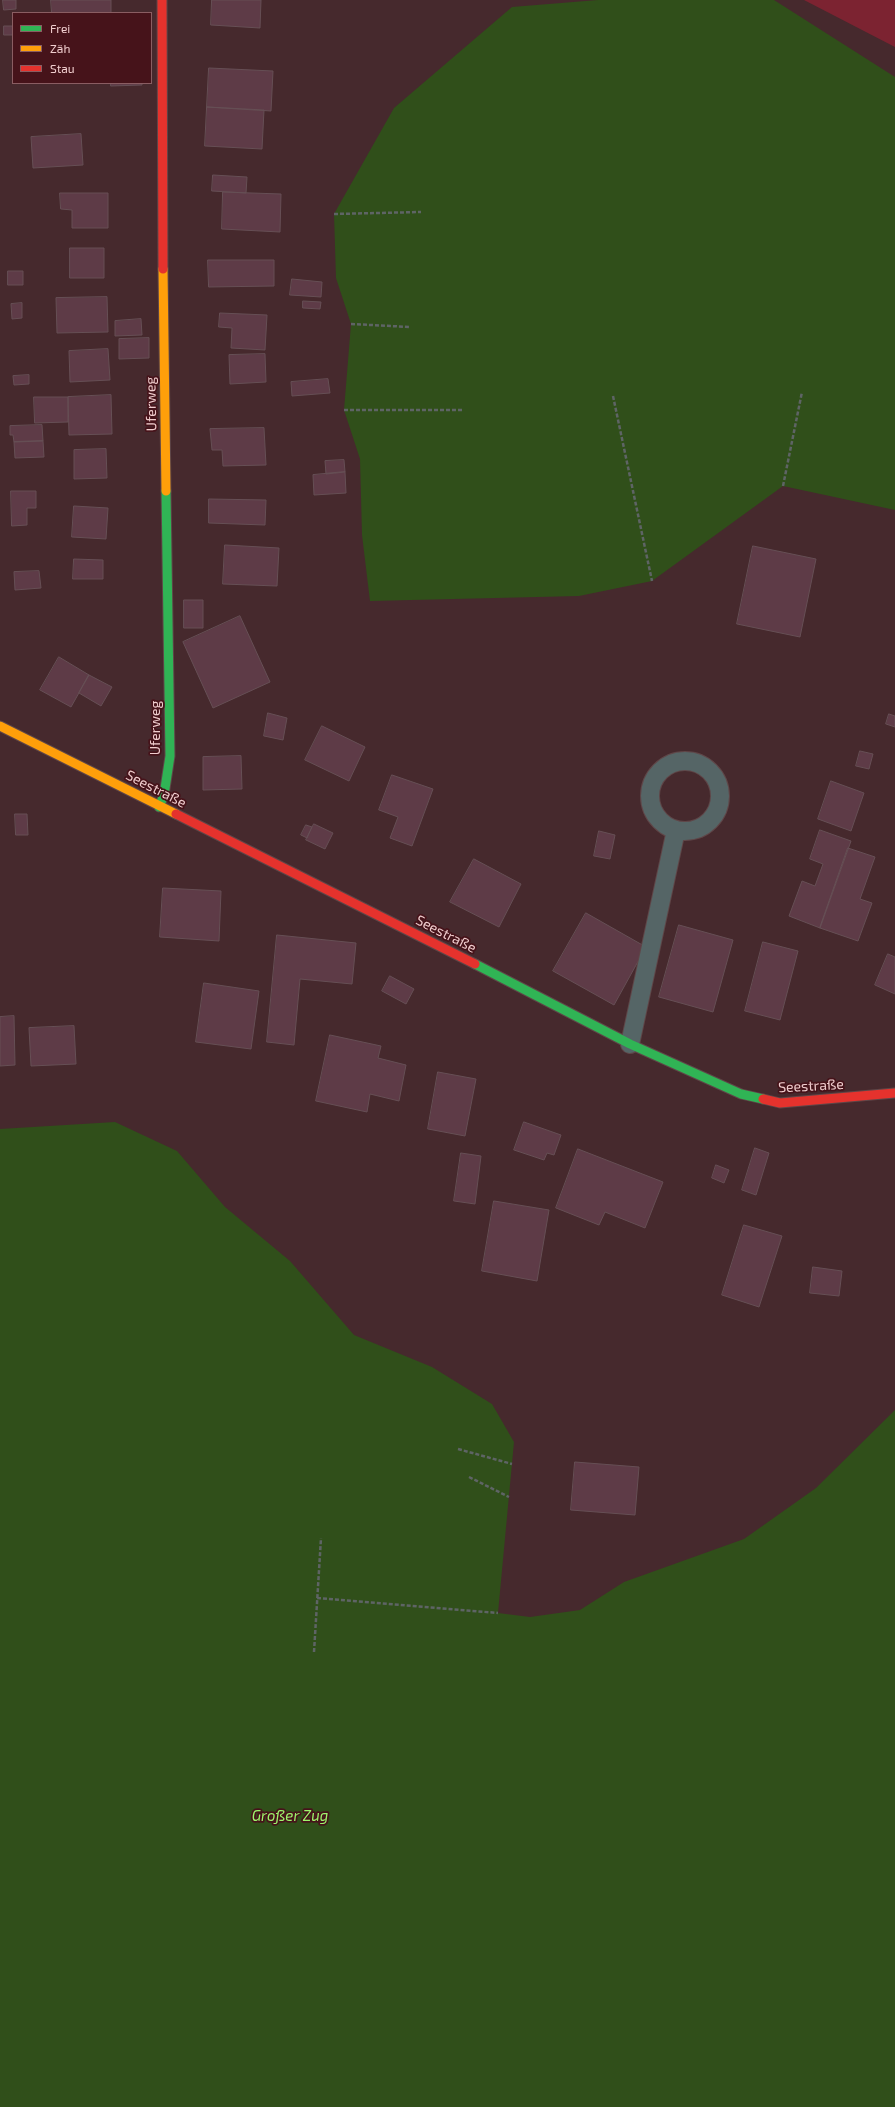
<!DOCTYPE html>
<html>
<head>
<meta charset="utf-8">
<style>
	body { margin:0 }
	#map { position:relative; width:895px; height:2107px; overflow:hidden; background:#46292d; font-family:"Exo 2",sans-serif }
	canvas { display:block }
	.legend { position:absolute; left:12px; top:12px; width:140px; height:72px; box-sizing:border-box; background:#46131a; border:1px solid #8a5d62; margin:0; padding:5px 7px; list-style:none; font-size:12px; color:#f0cdce }
	.legend li { display:flex; align-items:center; gap:8px; height:20px }
	.legend b { width:20px; border:1px solid #8a5d62 }
</style>
</head>
<body>
<div id="map">
<canvas width="895" height="2107"></canvas>
<ul class="legend">
<li><b style="height:5px;background:#30b455"></b>Frei</li>
<li><b style="height:5px;background:#ff9f0a"></b>Zäh</li>
<li><b style="height:5px;background:#e5322d"></b>Stau</li>
</ul>
</div>
<script>
const context = document.querySelector('canvas').getContext('2d');
context.lineJoin = 'round';
function fillPath(path, color) { context.fillStyle = color; context.fill(path, 'evenodd'); }
function strokePath(path, color, width, dash) { context.strokeStyle = color; context.lineWidth = width; context.lineCap = dash ? 'butt' : 'round'; context.setLineDash(dash || []); context.stroke(path); }
function label(font, color, halo, rows, align = 'center') {
  context.font = font + ' "Exo 2",sans-serif'; context.lineWidth = 3.5; context.setLineDash([]); context.textBaseline = 'middle'; context.strokeStyle = halo; context.fillStyle = color; for (const [text, x, y, turn = 0] of rows) {
    context.save(); context.translate(x, y); context.rotate((+turn || 0) * Math.PI / 180); context.textAlign = isNaN(turn) ? turn : align; if (halo) context.strokeText(text, 0, 0); context.fillText(text, 0, 0); context.restore();
  }
}
fillPath(new Path2D(`
	M 804,0 L 895,0 L 895,47 Z`), '#7c2331');
fillPath(new Path2D(`
	M 598,0 L 774,0 L 895,77 L 895,510 L 783,486 L 652,581 L 579,596 L 370,601 L 362,535 L 360,459 L 344,410 L 351,324 L 336,278 L 334,214 L 394,108 L 512,7 Z
	M 115,1122 L 177,1151 L 225,1207 L 290,1261 L 354,1335 L 432,1367 L 492,1404 L 514,1442 L 498,1613 L 530,1617 L 580,1610 L 624,1582 L 744,1539 L 816,1488 L 895,1410 L 895,2107 L 0,2107 L 0,1129 Z`), '#304f1a');
const building = new Path2D(`
	M 3,0 L 16,0 L 16,9 L 4,10 Z
	M 51,0 L 111,0 L 111,13 L 52,13 Z
	M 212,0 L 261,0 L 260,28 L 211,25 Z
	M 4,26 L 13,26 L 13,35 L 4,35 Z
	M 209,68 L 273,71 L 271,111 L 207,107 Z
	M 111,83 L 142,83 L 142,85 L 111,86 Z
	M 207,107 L 264,110 L 262,149 L 205,146 Z
	M 81,134 L 83,165 L 33,168 L 31,137 Z
	M 213,175 L 247,177 L 246,193 L 212,191 Z
	M 223,192 L 281,194 L 280,232 L 222,229 Z
	M 60,193 L 108,193 L 108,228 L 72,228 L 72,210 L 61,209 Z
	M 70,248 L 104,248 L 104,278 L 70,278 Z
	M 208,260 L 274,260 L 274,286 L 209,287 Z
	M 8,271 L 23,271 L 23,285 L 8,285 Z
	M 292,279 L 322,282 L 321,297 L 290,295 Z
	M 107,297 L 108,332 L 57,333 L 56,298 Z
	M 303,301 L 321,302 L 320,309 L 303,308 Z
	M 22,303 L 22,318 L 12,319 L 11,304 Z
	M 220,313 L 267,315 L 265,350 L 231,348 L 232,328 L 219,327 Z
	M 141,319 L 142,335 L 115,336 L 115,321 Z
	M 149,338 L 149,358 L 119,359 L 119,339 Z
	M 108,349 L 110,380 L 70,382 L 69,351 Z
	M 265,354 L 266,382 L 230,384 L 229,355 Z
	M 29,375 L 29,384 L 14,385 L 13,376 Z
	M 328,379 L 330,393 L 292,396 L 291,382 Z
	M 111,395 L 112,434 L 69,435 L 68,397 Z
	M 34,397 L 68,397 L 68,422 L 35,423 Z
	M 42,425 L 43,441 L 14,442 L 13,435 L 10,435 L 10,426 Z
	M 264,428 L 266,465 L 223,466 L 222,450 L 212,450 L 210,429 Z
	M 43,441 L 44,457 L 15,458 L 14,442 Z
	M 106,449 L 107,478 L 74,479 L 74,450 Z
	M 344,460 L 345,472 L 326,474 L 325,461 Z
	M 345,472 L 346,493 L 314,495 L 313,475 Z
	M 11,491 L 36,491 L 36,508 L 27,508 L 27,525 L 12,526 Z
	M 209,499 L 266,500 L 265,525 L 209,523 Z
	M 74,506 L 108,508 L 106,539 L 72,537 Z
	M 225,545 L 279,548 L 277,586 L 223,584 Z
	M 753,546 L 816,559 L 800,637 L 737,624 Z
	M 74,559 L 103,560 L 103,579 L 73,579 Z
	M 39,571 L 41,588 L 15,590 L 14,572 Z
	M 184,600 L 203,600 L 203,628 L 184,628 Z
	M 240,616 L 270,682 L 213,708 L 183,642 Z
	M 59,657 L 89,675 L 71,707 L 40,690 Z
	M 89,675 L 112,687 L 101,706 L 79,693 Z
	M 268,713 L 287,718 L 283,740 L 264,736 Z
	M 889,714 L 895,716 L 895,727 L 886,724 Z
	M 322,726 L 365,747 L 349,781 L 305,760 Z
	M 860,751 L 873,754 L 869,769 L 856,766 Z
	M 241,756 L 242,789 L 203,790 L 203,757 Z
	M 392,775 L 433,789 L 412,846 L 390,838 L 398,817 L 379,810 Z
	M 831,781 L 864,793 L 851,831 L 818,819 Z
	M 15,814 L 27,814 L 28,835 L 16,835 Z
	M 314,824 L 333,833 L 325,849 L 306,840 Z
	M 306,825 L 312,827 L 307,838 L 301,835 Z
	M 820,830 L 851,841 L 820,928 L 789,916 L 802,881 L 815,886 L 823,864 L 810,859 Z
	M 599,831 L 615,835 L 610,859 L 594,856 Z
	M 848,848 L 875,857 L 860,899 L 872,903 L 858,941 L 820,928 Z
	M 474,859 L 521,884 L 499,927 L 450,902 Z
	M 163,888 L 221,891 L 219,941 L 160,937 Z
	M 586,913 L 646,947 L 614,1005 L 553,971 Z
	M 679,925 L 733,940 L 713,1012 L 659,997 Z
	M 277,935 L 356,943 L 352,984 L 300,979 L 294,1045 L 267,1042 Z
	M 763,942 L 798,951 L 780,1020 L 745,1011 Z
	M 888,954 L 895,957 L 895,994 L 875,985 Z
	M 390,976 L 414,989 L 406,1004 L 382,991 Z
	M 204,983 L 259,991 L 251,1049 L 196,1042 Z
	M 14,1016 L 15,1065 L 0,1066 L 0,1017 Z
	M 74,1026 L 76,1064 L 31,1066 L 29,1028 Z
	M 330,1035 L 381,1046 L 378,1058 L 406,1065 L 399,1101 L 370,1094 L 367,1112 L 316,1101 Z
	M 438,1072 L 476,1079 L 465,1136 L 428,1129 Z
	M 524,1122 L 561,1135 L 554,1155 L 547,1153 L 544,1160 L 514,1150 Z
	M 755,1148 L 769,1153 L 756,1195 L 742,1190 Z
	M 578,1149 L 663,1182 L 645,1228 L 605,1212 L 599,1225 L 556,1208 Z
	M 461,1153 L 481,1156 L 475,1204 L 454,1201 Z
	M 716,1165 L 729,1170 L 724,1183 L 712,1178 Z
	M 494,1201 L 549,1210 L 537,1281 L 482,1271 Z
	M 744,1225 L 782,1236 L 759,1307 L 722,1295 Z
	M 813,1267 L 842,1271 L 839,1296 L 810,1293 Z
	M 575,1462 L 639,1467 L 635,1515 L 571,1510 Z`);
fillPath(building, '#5e3b47');
strokePath(building, '#664f55', 1);
const lane = new Path2D(`
	M650 796a35 35 0 1 1 70 0a35 35 0 1 1-70 0Z
	M 630,1044 L 676,830`);
const fast = new Path2D(`
	M 159,807 L 164,795 L 170,756 L 166,491
	M 475,964 L 630,1044 L 741,1094 L 763,1099`);
const slow = new Path2D(`
	M 163,269 L 166,491
	M 0,726 L 176,814`);
const jam = new Path2D(`
	M 162,0 L 163,269
	M 176,814 L 475,964
	M 763,1099 L 780,1103 L 895,1093`);
strokePath(lane, '#5f4648', 20);
strokePath(fast, '#5f4648', 11);
strokePath(slow, '#5f4648', 11);
strokePath(jam, '#5f4648', 11);
strokePath(new Path2D(`
	M 334,214 L 421,212
	M 351,324 L 410,327
	M 613,396 L 652,581
	M 344,410 L 462,410
	M 783,486 L 802,392
	M 458,1449 L 512,1464
	M 469,1477 L 509,1497
	M 317,1598 L 498,1613
	M 314,1652 L 321,1538`), '#5e6465', 2.5, [4, 2]);
strokePath(lane, '#556566', 18);
strokePath(fast, '#30b455', 9);
strokePath(slow, '#ff9f0a', 9);
strokePath(jam, '#e5322d', 9);
label('14px', '#f0cdce', '#46131a', [
	["Uferweg",151,404,-91],
	["Uferweg",155,728,-90],
	["Seestraße",156,789,27],
	["Seestraße",446,934,27],
	["Seestraße",811,1086,-3]
]);
label('italic 15px', '#9df46c', '#46131a', [
	["Großer Zug",290,1816]
]);
</script>
</body>
</html>
